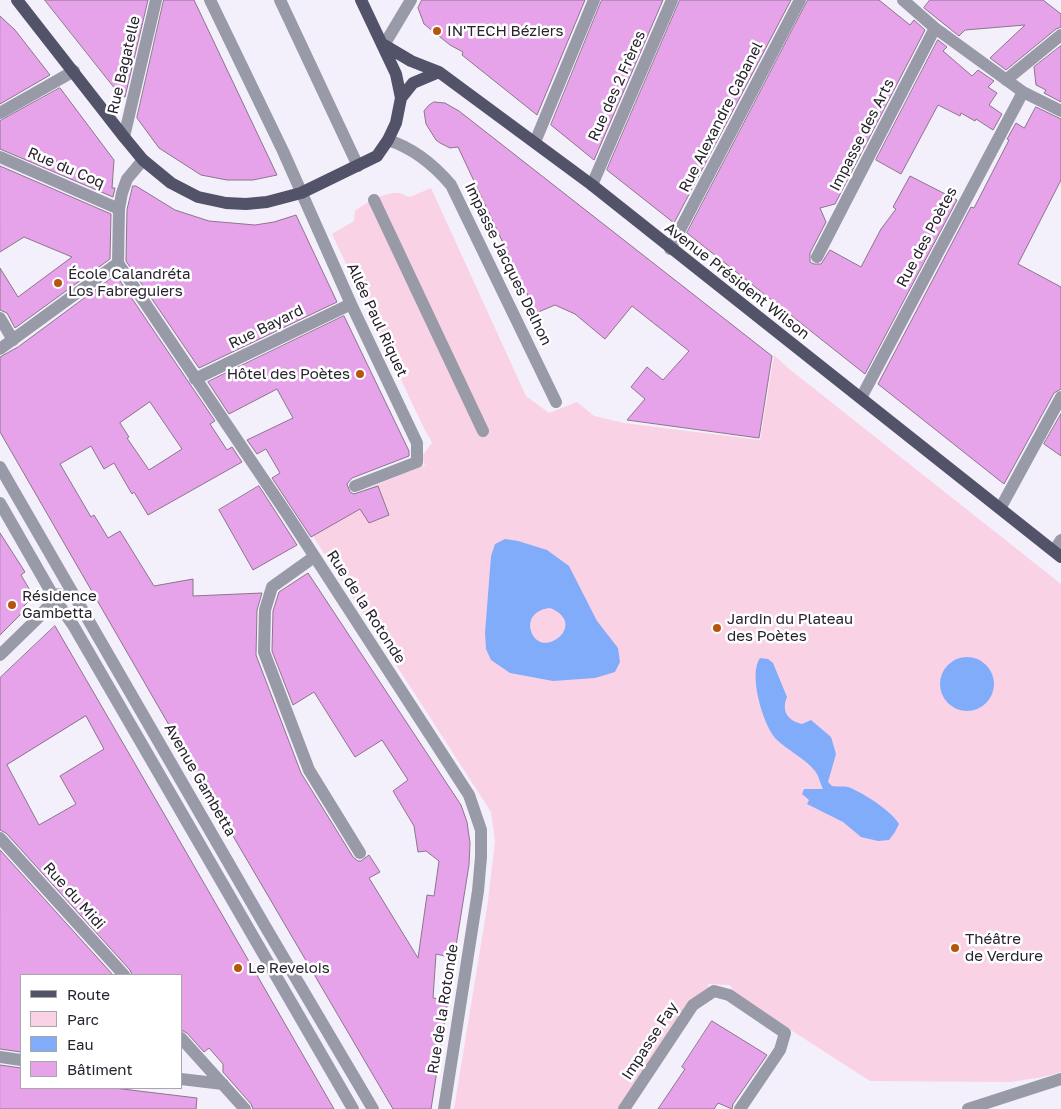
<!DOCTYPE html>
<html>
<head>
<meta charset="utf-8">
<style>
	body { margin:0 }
	#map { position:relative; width:1061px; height:1109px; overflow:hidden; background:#f3effb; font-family:"Golos Text",sans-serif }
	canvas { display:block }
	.legend { position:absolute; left:20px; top:974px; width:162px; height:115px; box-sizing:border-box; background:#fff; border:1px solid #a9a7ab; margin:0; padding:6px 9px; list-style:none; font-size:15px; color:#27222d }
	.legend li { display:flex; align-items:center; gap:10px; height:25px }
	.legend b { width:25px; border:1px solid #a9a7ab }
</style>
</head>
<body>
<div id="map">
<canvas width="1061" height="1109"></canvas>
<ul class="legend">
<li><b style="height:6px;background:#525369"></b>Route</li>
<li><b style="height:14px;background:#fad2e6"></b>Parc</li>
<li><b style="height:14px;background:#81acfa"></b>Eau</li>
<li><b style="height:14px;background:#e7a3ea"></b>Bâtiment</li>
</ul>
</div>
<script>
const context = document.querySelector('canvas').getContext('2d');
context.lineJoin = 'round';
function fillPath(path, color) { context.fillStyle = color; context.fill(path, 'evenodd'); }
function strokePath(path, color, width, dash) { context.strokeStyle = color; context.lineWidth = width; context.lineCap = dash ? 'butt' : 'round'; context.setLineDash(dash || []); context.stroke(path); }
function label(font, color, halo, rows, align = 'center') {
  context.font = font + ' "Golos Text",sans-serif'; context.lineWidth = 5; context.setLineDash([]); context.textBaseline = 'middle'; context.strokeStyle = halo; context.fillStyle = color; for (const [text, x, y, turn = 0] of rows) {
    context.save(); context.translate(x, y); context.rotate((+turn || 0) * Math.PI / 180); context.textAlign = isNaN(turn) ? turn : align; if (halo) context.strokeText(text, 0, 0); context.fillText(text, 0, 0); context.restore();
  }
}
fillPath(new Path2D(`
	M 431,188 L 526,396 L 549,413 L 577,402 L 594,416 L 624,423 L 760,440 L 774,355 L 788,368 L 1061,584 L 1061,1072 L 1043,1077 L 1011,1082 L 870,1081 L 735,994 L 730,985 L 708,984 L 709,991 L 691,999 L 618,1109 L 454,1109 L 488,901 L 495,841 L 491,812 L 300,516 L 425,465 L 422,456 L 432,443 L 422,424 L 332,234 L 354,221 L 355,211 C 365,203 384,192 398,193 C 401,193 406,196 410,197 Z`), '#fad2e6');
fillPath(new Path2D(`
	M 505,539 L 518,541 L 547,550 L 569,566 L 597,621 L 618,648 L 620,662 L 615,672 L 595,678 L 553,681 L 510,673 L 491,660 L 486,649 L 485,633 L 491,556 L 495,544 ZM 550,608 C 590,624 541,662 531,631 C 527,617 538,609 550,608 Z
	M940 684a27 27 0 1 1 54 0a27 27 0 1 1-54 0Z
	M 760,658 L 768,659 L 773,663 L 787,697 C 781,711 788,721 802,724 L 811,720 L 831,737 L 836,754 L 828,782 L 832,786 C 837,787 844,786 848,787 C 862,792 892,811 899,824 L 895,832 L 889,840 L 878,841 L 861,837 L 843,822 L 807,804 L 809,800 L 802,794 L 804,789 L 823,789 C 820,783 819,776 815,771 C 806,759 787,750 776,739 C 763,725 748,674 760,658 Z`), '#81acfa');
const building = new Path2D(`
	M 45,0 L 148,0 L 125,97 L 121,96 Z
	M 164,0 L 194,0 L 277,175 L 253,180 L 227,180 L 201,175 L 159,148 L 137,118 Z
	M 422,0 L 585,0 L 537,115 L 462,55 L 463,52 L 450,45 L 424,24 L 418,8 Z
	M 602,0 L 663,0 L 594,160 L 551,125 Z
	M 680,0 L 791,0 L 674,223 L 607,170 Z
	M 808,0 L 879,0 L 910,25 L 914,20 L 925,30 L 835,204 L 820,208 L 826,222 L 810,253 L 810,262 L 814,264 L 821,264 L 830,250 L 861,267 L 881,229 L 896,209 L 893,207 L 910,176 L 957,200 L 865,374 L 687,233 Z
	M 930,0 L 1043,0 L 1061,14 L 1061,27 L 1056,29 L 1006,70 L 990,58 L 1025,25 L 965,30 L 959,36 L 924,8 Z
	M 0,16 L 15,30 L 50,75 L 0,104 Z
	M 938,40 L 947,47 L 943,51 L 972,76 L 978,70 L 994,81 L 988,87 L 997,93 L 989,105 L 1002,114 L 993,130 L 976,119 L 975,121 L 961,113 L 960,116 L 938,105 L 901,174 L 876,160 Z
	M 1061,46 L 1061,102 L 1044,93 L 1046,90 L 1036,85 L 1034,67 Z
	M 60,88 L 114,160 L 112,188 L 115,188 L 113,197 L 0,149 L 0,121 Z
	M 434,102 L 445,103 L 459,111 L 772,356 L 759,438 L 627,420 L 645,399 L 631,387 L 647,367 L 663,380 L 689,351 L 632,306 L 605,339 L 575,314 L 555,305 L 536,313 L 458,147 L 450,148 L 440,143 L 436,140 L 426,124 L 424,111 L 428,106 Z
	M 1036,107 L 1061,119 L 1061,180 L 1018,264 L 1061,287 L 1061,389 L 1054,393 L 1004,484 L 878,384 L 971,207 L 974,208 L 1009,140 L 1007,139 L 1016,123 L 1024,128 Z
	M 0,166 L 111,214 L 110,259 L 15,328 L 7,313 L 0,310 L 0,268 L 18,297 L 72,257 L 24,237 L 0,252 Z
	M 133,186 L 136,186 L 175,210 L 209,221 L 255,225 L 274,222 L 296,215 L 337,302 L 199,368 L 126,261 L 127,210 Z
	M 116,275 L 215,421 L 210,424 L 227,450 L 232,447 L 242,462 L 148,515 L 134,492 L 132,494 L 114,463 L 104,469 L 91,446 L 60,464 L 91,517 L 94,515 L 108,538 L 120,531 L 154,586 L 193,579 L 193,596 L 262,593 L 257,610 L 256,655 L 301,773 L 353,857 L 358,861 L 361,861 L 369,855 L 380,872 L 369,878 L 418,958 L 427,895 L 434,896 L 439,861 L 426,851 L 418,852 L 414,826 L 393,791 L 408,780 L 382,740 L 355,757 L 314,692 L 293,705 L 272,651 L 273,611 L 279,592 L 308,573 L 461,805 L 467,822 L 470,843 L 469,865 L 454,958 L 436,954 L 433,998 L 448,1000 L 431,1109 L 393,1109 L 233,836 L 0,432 L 0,357 L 18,347 ZM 150,402 L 182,449 L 149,470 L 127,438 L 129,437 L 120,423 Z
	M 344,316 L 409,451 L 409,456 L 352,478 L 347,484 L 350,492 L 354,494 L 378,486 L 389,515 L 369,523 L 360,509 L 311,537 L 272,478 L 280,473 L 266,449 L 257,454 L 247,440 L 293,418 L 277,389 L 229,414 L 208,382 Z
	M 1061,414 L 1061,456 L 1044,444 Z
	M 259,486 L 297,545 L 253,570 L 219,510 Z
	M 0,533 L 25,572 L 21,575 L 31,592 L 29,601 L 21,609 L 23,612 L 0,635 Z
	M 55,626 L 167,819 L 334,1109 L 253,1109 L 251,1104 L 223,1072 L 223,1064 L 209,1048 L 204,1052 L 187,1033 L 181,1030 L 181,975 L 132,975 L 130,970 L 6,833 L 0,830 L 0,678 ZM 86,716 L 104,749 L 60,776 L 76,804 L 39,825 L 7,765 Z
	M 0,850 L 113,975 L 21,975 L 21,1052 L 0,1049 Z
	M 712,1021 L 767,1055 L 733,1104 L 732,1109 L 718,1103 L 714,1109 L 658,1109 L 685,1069 L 682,1067 Z
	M 0,1065 L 21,1068 L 21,1088 L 114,1088 L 197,1098 L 196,1109 L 0,1109 Z`);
fillPath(building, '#e7a3ea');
strokePath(building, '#8b758b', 1);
strokePath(new Path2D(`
	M 210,0 L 283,151 L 351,304 L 417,443 L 417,462 L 355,486
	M 280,0 L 358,166
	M 903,0 L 935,28 L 1023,92 L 1061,111
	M 384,45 L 411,0
	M 1006,80 L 1061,35
	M 0,113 L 74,71
	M 124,137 L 156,0
	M 388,140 C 413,148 434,165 451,185 L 556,402
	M 535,142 L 594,0
	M 0,157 L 119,209
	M 143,160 L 127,179 L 122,193 L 119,209 L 118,263 L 287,514 L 469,795 L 481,830 L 481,857 L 478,891 L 444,1109
	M 592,185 L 672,0
	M 374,200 L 483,431
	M 670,249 L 800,0
	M 817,257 L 935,28
	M 0,318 L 13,340
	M 0,349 L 118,263
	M 195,379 L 351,304
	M 861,398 L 1023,92
	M 0,467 L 265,926 L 373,1109
	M 0,503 L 55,599 L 73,625 L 353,1109
	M 1001,507 L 1061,397
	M 1054,551 L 1061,540
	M 314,557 L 272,587 L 265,610 L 264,652 L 309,770 L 360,853
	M 0,655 L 38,618 L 59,594
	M 0,838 L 124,975
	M 181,1038 L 245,1109
	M 0,1057 L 21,1060
	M 181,1079 L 223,1084
	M 624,1109 L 693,1005 L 714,991 L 729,995 L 785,1033 L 780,1050 L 740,1109
	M 968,1109 L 1061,1079`), '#999aa7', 12);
strokePath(new Path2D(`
	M 17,0 L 124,137 L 143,160 L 171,183 L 198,197 L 226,203 L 246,204 L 267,202 L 301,193 L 377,156 L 388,140 L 396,123 L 401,98 L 396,74 L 361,0
	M 384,45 L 411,61 L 439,72 L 592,185 L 1061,557
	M 401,98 L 413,83 L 439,72`), '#525369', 12);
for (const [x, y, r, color] of [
	[437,31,5,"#b6560d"],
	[58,283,5,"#b6560d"],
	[360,374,5,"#b6560d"],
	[12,605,5,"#b6560d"],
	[717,628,5,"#b6560d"],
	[955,948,5,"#b6560d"],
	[238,968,5,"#b6560d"]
]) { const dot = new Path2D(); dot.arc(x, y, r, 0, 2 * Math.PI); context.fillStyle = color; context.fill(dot); strokePath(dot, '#fff', 2); }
label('15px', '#27222d', '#fff', [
	["IN'TECH Béziers",447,31],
	["École Calandréta",68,274],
	["Los Fabreguiers",68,291],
	["Hôtel des Poètes",350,374,"right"],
	["Résidence",22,596],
	["Gambetta",22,613],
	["Jardin du Plateau",727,619],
	["des Poètes",727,636],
	["Théâtre",965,939],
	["de Verdure",965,956],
	["Le Revelois",248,968]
], 'left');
label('15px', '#27222d', '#fff', [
	["Rue Bagatelle",124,65,-77],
	["Rue des 2 Frères",617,86,-66],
	["Rue Alexandre Cabanel",721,117,-63],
	["Impasse des Arts",862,135,-63],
	["Rue du Coq",66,168,23],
	["Rue des Poètes",927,237,-62],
	["Impasse Jacques Delhon",508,264,64],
	["Avenue Président Wilson",737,281,38],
	["Allée Paul Riquet",377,320,65],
	["Rue Bayard",266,327,-26],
	["Rue de la Rotonde",366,607,57],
	["Avenue Gambetta",200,780,60],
	["Rue du Midi",74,896,48],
	["Rue de la Rotonde",443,1009,-81],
	["Impasse Fay",650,1041,-57]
]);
</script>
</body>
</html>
